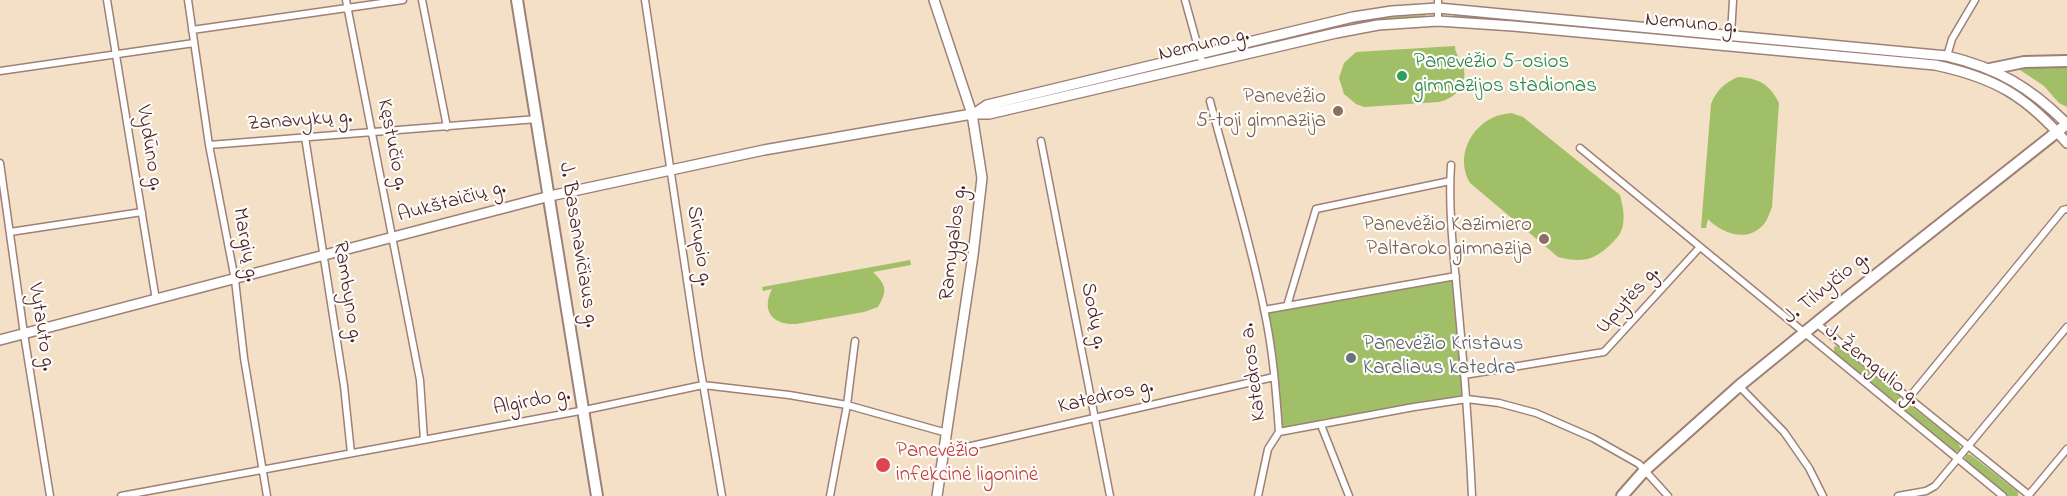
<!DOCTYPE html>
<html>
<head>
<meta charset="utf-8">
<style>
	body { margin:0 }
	canvas { display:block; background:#f4e0c6 }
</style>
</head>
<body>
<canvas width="2067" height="496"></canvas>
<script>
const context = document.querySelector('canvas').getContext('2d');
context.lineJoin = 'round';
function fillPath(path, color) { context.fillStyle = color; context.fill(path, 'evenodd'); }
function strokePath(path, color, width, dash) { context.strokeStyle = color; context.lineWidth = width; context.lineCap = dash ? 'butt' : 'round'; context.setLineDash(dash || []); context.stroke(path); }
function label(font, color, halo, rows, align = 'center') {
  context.font = font + ' "Indie Flower",sans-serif'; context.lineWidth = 4.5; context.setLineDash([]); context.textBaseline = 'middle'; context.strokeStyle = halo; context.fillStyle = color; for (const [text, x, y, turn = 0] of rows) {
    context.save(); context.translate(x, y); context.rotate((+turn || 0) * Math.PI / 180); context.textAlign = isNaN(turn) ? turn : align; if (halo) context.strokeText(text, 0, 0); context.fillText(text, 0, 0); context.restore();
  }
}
fillPath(new Path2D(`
	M 1425,15 L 1426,18 L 1370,22 L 1340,28 L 1208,57 L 1355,22 L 1382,17 Z
	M 1455,15 L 1482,16 L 1716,37 L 1716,41 L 1454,18 Z
	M 1455,46 C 1455,54 1459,56 1462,63 C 1470,82 1457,98 1439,102 L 1364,107 L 1356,104 L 1344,94 L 1339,78 L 1344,63 L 1356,52 Z
	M 1878,53 C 1950,61 1993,63 2050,114 L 2048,116 C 1998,66 1943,64 1877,56 Z
	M 2047,66 L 2067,66 L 2067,107 L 2059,103 L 2044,86 L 2017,68 Z
	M 1738,77 C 1758,78 1770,84 1779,103 L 1772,207 C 1769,214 1767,223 1760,228 C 1744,242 1720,232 1708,219 L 1706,228 L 1701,228 L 1711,104 C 1716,91 1724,83 1738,77 Z
	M 1511,113 L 1523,117 L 1620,195 C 1622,204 1625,214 1623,224 C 1622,233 1617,238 1611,244 C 1594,261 1581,263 1558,257 L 1470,183 C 1456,159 1468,130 1492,118 C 1498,115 1505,114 1511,113 Z
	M 910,260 L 911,265 L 873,272 C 886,285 888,290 878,307 L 864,312 L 796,324 C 772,325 761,311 772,289 L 763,291 L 762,287 Z
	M 1456,276 L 1467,399 L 1279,432 L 1264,310 Z
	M 1837,346 L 1900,396 L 1901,398 L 1897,403 L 1894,402 L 1834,352 L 1834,347 Z
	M 1907,405 L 1910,405 L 1958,443 L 1961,449 L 1959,451 L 1954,452 L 1905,411 L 1905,407 Z
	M 1967,454 L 1971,455 L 2018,492 L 2018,496 L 2008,496 L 1967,462 L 1965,458 Z`), '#a1bf67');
const minor = new Path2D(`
	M 107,0 L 156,300
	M 188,0 L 209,145 L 235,280 L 244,358 L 267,496
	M 346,0 L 420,380 L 424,440
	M 422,0 L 447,127
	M 645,0 L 699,360 L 722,496
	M 1185,0 L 1203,65
	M 1438,21 L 1438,0
	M 192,30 L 403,0
	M 1731,35 L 1733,0
	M 1947,56 L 1952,39 L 1975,0
	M 0,71 L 194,43
	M 1210,101 C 1228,170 1250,239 1264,309 C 1273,350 1276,391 1279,432
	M 305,137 L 344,386 L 351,453
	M 1041,141 L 1110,496
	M 209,145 L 537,119
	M 1580,148 L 2003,496
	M 0,163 L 24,334 L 50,496
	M 1451,165 C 1448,210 1454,258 1458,303 C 1464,367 1469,431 1472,496
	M 10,232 L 142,212
	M 1287,306 L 1316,209 L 1450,181
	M 1264,310 L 1456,276
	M 1816,323 L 2029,495
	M 1464,375 L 1604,352 L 1700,247
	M 1739,386 L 1784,432 L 1809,468 L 1823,496
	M 1899,410 L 2063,210 L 2067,209
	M 1321,425 L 1349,496
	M 1279,432 L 1414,407 L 1467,399 L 1499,403 L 1536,413 L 1593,438 L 1639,464 L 1668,496
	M 945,448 L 957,449 L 967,447 L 1274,377
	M 121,496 L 585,410 L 703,385 L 789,395 L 847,405 L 947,433
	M 830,496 L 847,405 L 855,341
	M 1258,496 L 1268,449 L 1279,432
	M 1898,496 L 1926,491 L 1935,486 L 2067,327
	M 2028,496 L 2067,449`);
const secondary = new Path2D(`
	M 934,0 L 972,114 L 982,178 L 973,255 L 937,496
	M 975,113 L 987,105 L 1353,17 L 1392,11 L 1438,8 L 1947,56 C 1998,68 2031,88 2067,124
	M 0,340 L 550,196 L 764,150 L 972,114 L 989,114 L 1336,33 L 1378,25 L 1438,21 L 1513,26 L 1935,65 C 1996,78 2026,96 2067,143`);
const primary = new Path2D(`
	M 1990,69 L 2024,62 L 2067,61
	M 1622,496 L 1645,470 L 1739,386 L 1847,298 L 2067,124`);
const trunk = new Path2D(`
	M 517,0 L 597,496`);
strokePath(minor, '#9f8078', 9);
strokePath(secondary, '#9f8078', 12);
strokePath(primary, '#9f8078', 14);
strokePath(trunk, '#9f8078', 14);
strokePath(minor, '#fff', 6);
strokePath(secondary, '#fff', 9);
strokePath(primary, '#fff', 10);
strokePath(trunk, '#fff', 10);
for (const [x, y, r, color] of [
	[1402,76,6,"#2e9e5b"],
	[1338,111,6,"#8d6e63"],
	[1544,239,6,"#8d6e63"],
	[1351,358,6,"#6b7280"],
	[883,465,8,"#e0444e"]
]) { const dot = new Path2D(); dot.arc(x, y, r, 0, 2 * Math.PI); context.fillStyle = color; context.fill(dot); strokePath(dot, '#fdfcf7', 2); }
label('21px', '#4a1f2b', '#fdfcf7', [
	["Nemuno g.",1691,25,5],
	["Nemuno g.",1204,46,-13],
	["Zanavykų g.",300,122,-4],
	["Kęstučio g.",391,145,79],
	["Vydūno g.",148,148,81],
	["Aukštaičių g.",452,203,-15],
	["Ramygalos g.",955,243,-83],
	["Margių g.",244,245,80],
	["J. Basanavičiaus g.",577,245,81],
	["Sirupio g.",698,246,81],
	["J. Tilvyčio g.",1827,289,-39],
	["Rambyno g.",346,292,81],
	["Upytės g.",1629,301,-48],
	["Sodų g.",1092,316,79],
	["Vytauto g.",40,327,81],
	["J. Žemgulio g.",1871,366,39],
	["Katedros a.",1255,372,-97],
	["Katedros g.",1106,398,-13],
	["Algirdo g.",532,403,-11]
]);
label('21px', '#27864d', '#fdfcf7', [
	["Panevėžio 5-osios",1414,64],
	["gimnazijos stadionas",1414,88]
], 'left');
label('21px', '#785e54', '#fdfcf7', [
	["Panevėžio",1326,99],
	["5-toji gimnazija",1326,123],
	["Panevėžio Kazimiero",1532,227],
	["Paltaroko gimnazija",1532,251]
], 'right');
label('21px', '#5b616d', '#fdfcf7', [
	["Panevėžio Kristaus",1363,346],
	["Karaliaus katedra",1363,370]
], 'left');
label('21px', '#be3a42', '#fdfcf7', [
	["Panevėžio",896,453],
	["infekcinė ligoninė",896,477]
], 'left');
</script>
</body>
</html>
